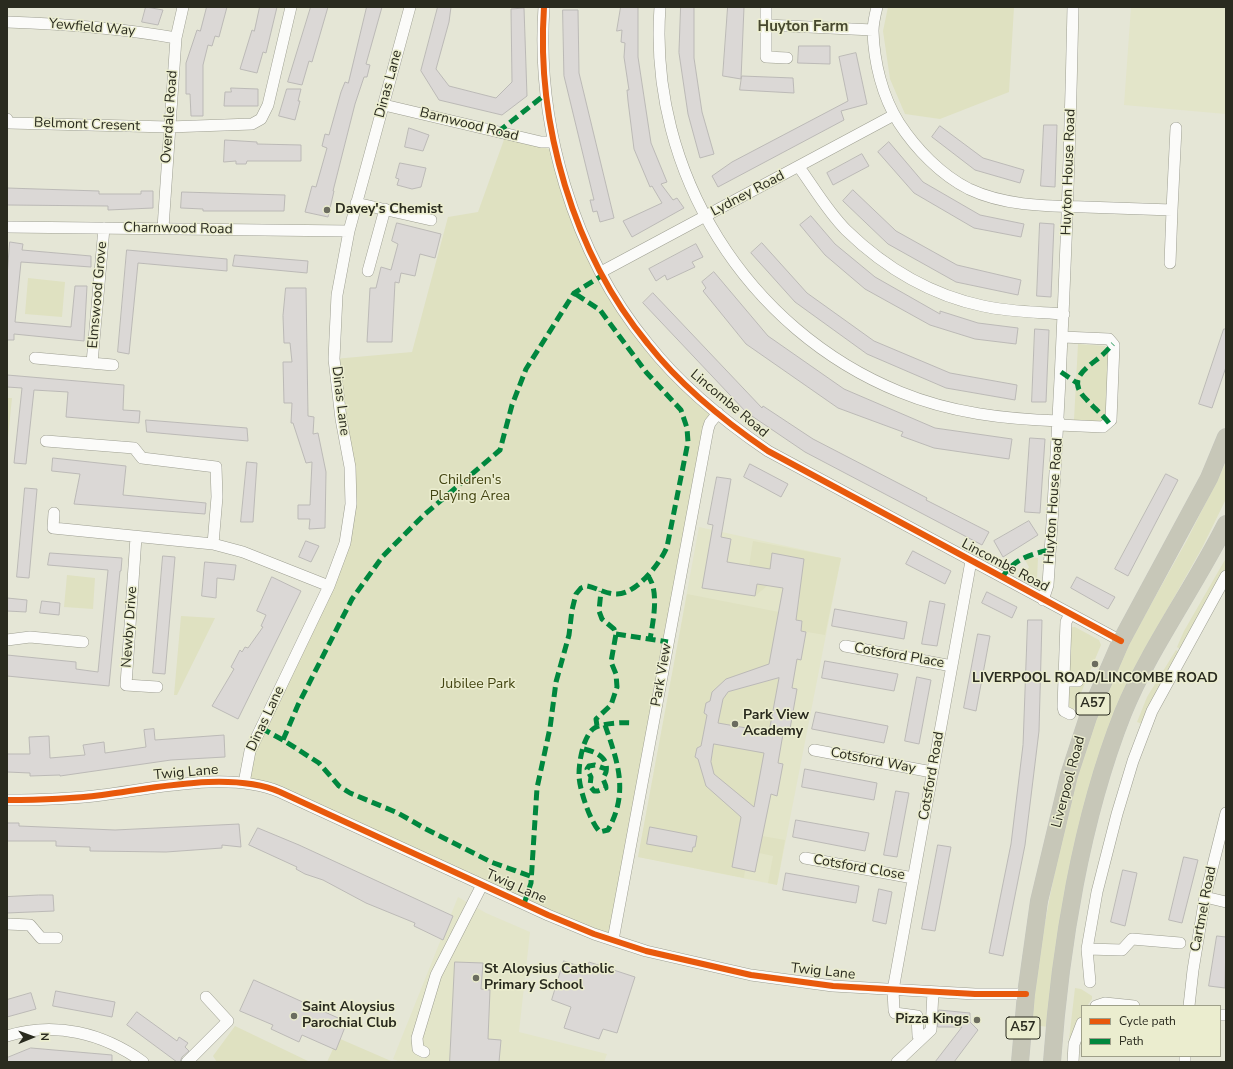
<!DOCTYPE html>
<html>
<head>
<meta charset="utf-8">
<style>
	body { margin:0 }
	#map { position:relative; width:1233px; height:1069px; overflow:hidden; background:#e5e6d6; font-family:"Nunito Sans",sans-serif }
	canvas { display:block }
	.frame { position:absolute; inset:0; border:8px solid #2a2b1f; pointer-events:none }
	.legend { position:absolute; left:1081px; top:1005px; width:140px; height:52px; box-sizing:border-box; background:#ebedcf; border:1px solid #9e9f89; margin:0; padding:5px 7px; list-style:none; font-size:12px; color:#2a2b1f }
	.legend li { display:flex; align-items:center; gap:8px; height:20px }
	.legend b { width:20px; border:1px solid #9e9f89 }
	.north { position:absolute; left:12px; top:1017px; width:40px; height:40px; -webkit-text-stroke:3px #ebedcf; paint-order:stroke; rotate:89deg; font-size:11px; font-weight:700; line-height:16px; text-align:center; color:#2a2b1f }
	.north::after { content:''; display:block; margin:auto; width:14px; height:18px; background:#2a2b1f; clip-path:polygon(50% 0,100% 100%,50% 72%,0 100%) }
</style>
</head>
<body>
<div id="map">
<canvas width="1233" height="1069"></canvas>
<div class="frame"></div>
<ul class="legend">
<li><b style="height:5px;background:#e8590c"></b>Cycle path</li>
<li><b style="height:5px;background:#00873e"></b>Path</li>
</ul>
<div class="north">N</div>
</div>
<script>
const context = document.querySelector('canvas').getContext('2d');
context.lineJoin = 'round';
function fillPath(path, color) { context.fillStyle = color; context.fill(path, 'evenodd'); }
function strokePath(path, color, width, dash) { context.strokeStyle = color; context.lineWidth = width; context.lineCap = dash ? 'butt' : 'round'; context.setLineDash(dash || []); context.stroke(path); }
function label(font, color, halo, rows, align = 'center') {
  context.font = font + ' "Nunito Sans",sans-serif'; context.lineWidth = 3; context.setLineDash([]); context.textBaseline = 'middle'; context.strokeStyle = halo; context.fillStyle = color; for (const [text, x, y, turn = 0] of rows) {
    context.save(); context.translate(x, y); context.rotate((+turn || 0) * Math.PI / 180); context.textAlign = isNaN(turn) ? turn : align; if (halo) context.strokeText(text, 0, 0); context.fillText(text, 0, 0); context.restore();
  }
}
fillPath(new Path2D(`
	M 1131,7 L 1226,7 L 1226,114 L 1124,105 Z
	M 699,527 L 841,558 L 777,885 L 638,857 Z
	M 458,897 L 486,913 L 530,932 L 519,1032 L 607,1054 L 604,1062 L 401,1062 L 393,1059 Z`), '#e3e5c9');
fillPath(new Path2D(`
	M 888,7 L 1014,7 L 1009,92 L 940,119 L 905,114 L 890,79 L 883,31 Z
	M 506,134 L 557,152 L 583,242 L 648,345 L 718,413 L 713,419 L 613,940 L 363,830 L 244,783 L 252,746 L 345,543 L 351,504 L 334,359 L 412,352 L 448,217 L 478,212 Z
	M 28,278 L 65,282 L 62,317 L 25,314 Z
	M 1078,344 L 1105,346 L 1109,350 L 1107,416 L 1100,422 L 1074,420 Z
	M 7,398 L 12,398 L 7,447 Z
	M 1226,462 L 1226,499 L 1202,548 L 1140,658 L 1122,695 L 1049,1027 L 1031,1025 L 1041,943 L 1065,818 L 1090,736 L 1107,687 L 1127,647 L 1187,540 Z
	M 753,541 L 841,558 L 825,635 L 801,631 L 802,621 L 796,620 L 800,599 L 797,598 L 804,559 L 773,553 L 767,586 L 755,596 L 749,566 Z
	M 1031,557 L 1038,558 L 1037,579 L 1035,583 L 1022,578 L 1029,567 L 1025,560 Z
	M 1226,558 L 1226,568 L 1180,649 L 1177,647 L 1184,631 Z
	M 67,575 L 95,578 L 93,609 L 64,607 Z
	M 687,594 L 779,612 L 771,652 L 781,660 L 706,703 L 704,713 L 707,715 L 701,746 L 697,749 L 695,757 L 698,759 L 706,786 L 746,820 L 739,827 L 732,867 L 745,870 L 744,878 L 638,857 Z
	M 181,616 L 215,618 L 177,695 L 174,695 Z
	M 1072,627 L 1075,627 L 1099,640 L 1101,645 L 1073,712 L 1066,705 L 1068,689 L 1073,685 L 1081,684 L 1082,676 L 1073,675 L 1068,670 L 1070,629 Z
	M 1176,650 L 1179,652 L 1152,701 L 1142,724 L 1137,722 L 1147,697 Z
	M 779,678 L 768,739 L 763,738 L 765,731 L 730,725 L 765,751 L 754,807 L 714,774 L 711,762 L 723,699 L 728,692 Z
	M 762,836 L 785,840 L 777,885 L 768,883 L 773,856 L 759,853 Z
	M 1075,988 L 1081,989 L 1092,996 L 1092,999 L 1087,1006 L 1082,1006 L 1082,1015 L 1071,1040 L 1069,1040 Z
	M 235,1026 L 310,1062 L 217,1062 L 213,1056 Z
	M 338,1038 L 391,1061 L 391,1062 L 327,1062 Z`), '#dfe1c1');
const building = new Path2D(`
	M 146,7 L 163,10 L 158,25 L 142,22 Z
	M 207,7 L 227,7 L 219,37 L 215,36 L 212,46 L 208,45 L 203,65 L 203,116 L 191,116 L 190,94 L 186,94 L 186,63 L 197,30 L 200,31 Z
	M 260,7 L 277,7 L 266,53 L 263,52 L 257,73 L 240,69 L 252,30 L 254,31 Z
	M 311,7 L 328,7 L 312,62 L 309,61 L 302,85 L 288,82 Z
	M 367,7 L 382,7 L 366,64 L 370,65 L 367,77 L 364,77 L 355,104 L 333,191 L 334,191 L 328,217 L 305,212 L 312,186 L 316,187 L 327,148 L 322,146 L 325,134 L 329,135 L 341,92 L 345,82 L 348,83 Z
	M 438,7 L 451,7 L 449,22 L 436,69 L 449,86 L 496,98 L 512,82 L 511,9 L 524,8 L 527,96 L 502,115 L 439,100 L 421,71 Z
	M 621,7 L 638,7 L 638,57 L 651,143 L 667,182 L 661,184 L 673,200 L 677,198 L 684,208 L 632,237 L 623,221 L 662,203 L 652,186 L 650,187 L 634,149 L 628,101 L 627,90 L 629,90 L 624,57 L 625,43 L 621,42 L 622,30 L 617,31 Z
	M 681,7 L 694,7 L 694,58 L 702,112 L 714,154 L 700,158 L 688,114 L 679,53 Z
	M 728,7 L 744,7 L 741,79 L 723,76 Z
	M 563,10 L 578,10 L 579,73 L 614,218 L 600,222 L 597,211 L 593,212 L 590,200 L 594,200 L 564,76 Z
	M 799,46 L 830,46 L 830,64 L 798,63 Z
	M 856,53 L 867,104 L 841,111 L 844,120 L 718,187 L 712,176 L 732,162 L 848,101 L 839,57 Z
	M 742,76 L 793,78 L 794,93 L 740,90 Z
	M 231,88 L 258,89 L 258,106 L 224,106 L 225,92 L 231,92 Z
	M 287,89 L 301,89 L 298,101 L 300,101 L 295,120 L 279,116 Z
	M 1044,125 L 1057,125 L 1055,187 L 1041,186 Z
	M 940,126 L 983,158 L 1024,170 L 1020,183 L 975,170 L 932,137 Z
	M 409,128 L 429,135 L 423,151 L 405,147 Z
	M 225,140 L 257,142 L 257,144 L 301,145 L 301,161 L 247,161 L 246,164 L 236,164 L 236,161 L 224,162 Z
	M 889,142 L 923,182 L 980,215 L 1024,224 L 1021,237 L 974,228 L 914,193 L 878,152 Z
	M 862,154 L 869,166 L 833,185 L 827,173 Z
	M 400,163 L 426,168 L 421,187 L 412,189 L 397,185 L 399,179 L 396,178 Z
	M 7,188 L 99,191 L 99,194 L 141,194 L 141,191 L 153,191 L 153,208 L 108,210 L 108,206 L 7,205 Z
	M 853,190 L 896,231 L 957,265 L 1021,280 L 1018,295 L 956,282 L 888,244 L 843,201 Z
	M 182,192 L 285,195 L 284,211 L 203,211 L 203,209 L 181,208 Z
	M 811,216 L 835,244 L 875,277 L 940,314 L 940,311 L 978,323 L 1018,328 L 1016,344 L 975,339 L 930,325 L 865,289 L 825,255 L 800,225 Z
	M 397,223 L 441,234 L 435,258 L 420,254 L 415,276 L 401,273 L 399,283 L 395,282 L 392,342 L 367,342 L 370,288 L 376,288 L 381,267 L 391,270 L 398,244 L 392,241 Z
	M 1040,223 L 1054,224 L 1051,297 L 1037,296 Z
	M 10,242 L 23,244 L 22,250 L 91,256 L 91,267 L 21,262 L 15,322 L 71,327 L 75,286 L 87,286 L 84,341 L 14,334 L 14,340 L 7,340 L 7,277 Z
	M 762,243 L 807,293 L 874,341 L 950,373 L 1017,385 L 1015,400 L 946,388 L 867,354 L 795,302 L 751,253 Z
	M 696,244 L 703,257 L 692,262 L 695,267 L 667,280 L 665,275 L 656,281 L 649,269 Z
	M 127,250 L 227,259 L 227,271 L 138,263 L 129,354 L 118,352 Z
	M 235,255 L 308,261 L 307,273 L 233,266 Z
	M 714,272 L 768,336 L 844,389 L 935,428 L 1012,439 L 1009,459 L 934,448 L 901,436 L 903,432 L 838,408 L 746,344 L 703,291 L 706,288 L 702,282 Z
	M 286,288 L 306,288 L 308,416 L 314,417 L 313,434 L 318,433 L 326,472 L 325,528 L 309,529 L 310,519 L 298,519 L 298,505 L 310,505 L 312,462 L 306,463 L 293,423 L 291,423 L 292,403 L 284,403 L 283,362 L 292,362 L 290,343 L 284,343 L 283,316 Z
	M 653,293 L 762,408 L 763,406 L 813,439 L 927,498 L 926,500 L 989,532 L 982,545 L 805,452 L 746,412 L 643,303 Z
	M 1035,329 L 1049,330 L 1046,402 L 1032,402 Z
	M 1224,329 L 1226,329 L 1226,367 L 1212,408 L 1199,404 Z
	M 7,375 L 124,385 L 123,410 L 140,411 L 139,423 L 66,417 L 68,392 L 34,390 L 26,464 L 14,463 L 22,388 L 7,387 Z
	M 146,420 L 247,428 L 248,441 L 147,432 Z
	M 1030,438 L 1045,439 L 1040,513 L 1025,512 Z
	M 53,458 L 126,466 L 123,495 L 206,503 L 205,514 L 74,504 L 80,474 L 52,471 Z
	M 247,462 L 257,463 L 253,522 L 241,522 Z
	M 750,464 L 788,484 L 781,497 L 744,477 Z
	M 1166,474 L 1178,480 L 1128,576 L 1115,569 Z
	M 717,477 L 731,479 L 721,537 L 731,539 L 727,562 L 770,569 L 772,553 L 804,559 L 796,620 L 802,621 L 801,631 L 806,632 L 801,660 L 797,659 L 792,688 L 797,689 L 790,729 L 784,728 L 778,763 L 783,764 L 777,796 L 771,794 L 755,872 L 732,867 L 741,817 L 706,786 L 698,759 L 695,757 L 697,748 L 701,746 L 707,715 L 704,713 L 706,703 L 710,701 L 712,692 L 726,679 L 769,664 L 783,588 L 757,584 L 755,596 L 702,588 L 713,525 L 708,524 ZM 779,678 L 769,732 L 718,723 L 723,699 L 728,692 ZM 714,744 L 764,753 L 754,807 L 714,774 L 711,762 Z
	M 25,488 L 37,489 L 29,578 L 17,577 Z
	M 1029,521 L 1038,535 L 1003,557 L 994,541 Z
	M 306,541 L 319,546 L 311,562 L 299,557 Z
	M 913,551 L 951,571 L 945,584 L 906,564 Z
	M 50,553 L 122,558 L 121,571 L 120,571 L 109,686 L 7,676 L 7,655 L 76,662 L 76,669 L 98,672 L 108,570 L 48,565 Z
	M 163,556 L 175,557 L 165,674 L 153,673 Z
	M 205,562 L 236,565 L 234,580 L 217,578 L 216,598 L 202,596 Z
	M 272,577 L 301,591 L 238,719 L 212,706 L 234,669 L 231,667 L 240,650 L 242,652 L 245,647 L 248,648 L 263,627 L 261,626 L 266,615 L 257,611 Z
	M 1077,577 L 1115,597 L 1108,609 L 1071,588 Z
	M 987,592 L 1017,607 L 1012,618 L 982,603 Z
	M 7,598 L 27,600 L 26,612 L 7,611 Z
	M 42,601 L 60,603 L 59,615 L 40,613 Z
	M 930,601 L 945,604 L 937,646 L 922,644 Z
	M 835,609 L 907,622 L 904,639 L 832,626 Z
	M 1028,620 L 1042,620 L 1039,731 L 1025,845 L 1003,956 L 989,953 L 1011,844 L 1023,745 Z
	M 978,634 L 990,636 L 976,711 L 964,708 Z
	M 825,661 L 898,674 L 894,691 L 822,678 Z
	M 917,677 L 931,680 L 919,744 L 905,741 Z
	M 816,712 L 888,726 L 884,743 L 812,729 Z
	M 154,729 L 155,740 L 224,735 L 225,757 L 171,760 L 60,776 L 60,775 L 30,776 L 30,773 L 7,772 L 7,754 L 30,754 L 29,737 L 49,736 L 50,758 L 85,755 L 83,745 L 104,742 L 105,753 L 146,747 L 144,730 Z
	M 805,769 L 877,783 L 874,800 L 802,787 Z
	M 896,791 L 909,793 L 897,857 L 884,855 Z
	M 796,820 L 869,833 L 865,851 L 793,837 Z
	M 7,823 L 19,823 L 19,826 L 115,830 L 239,824 L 241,847 L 222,845 L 222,848 L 166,852 L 90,851 L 90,847 L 56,846 L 56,841 L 7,841 Z
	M 650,827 L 697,836 L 695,847 L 693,847 L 692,852 L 647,844 Z
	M 258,828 L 299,845 L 453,916 L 443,940 L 414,926 L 415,923 L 366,903 L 323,880 L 305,874 L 296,869 L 297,867 L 249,845 Z
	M 938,845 L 951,847 L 935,931 L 922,929 Z
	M 1184,857 L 1198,860 L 1182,923 L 1169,920 Z
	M 1123,870 L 1137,873 L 1125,926 L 1111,922 Z
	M 786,873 L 859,886 L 856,903 L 783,890 Z
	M 879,889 L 892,892 L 886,924 L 873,921 Z
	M 39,895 L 53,895 L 54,911 L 7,913 L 7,897 Z
	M 1217,936 L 1226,937 L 1225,988 L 1209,986 Z
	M 564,961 L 587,969 L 589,962 L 635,977 L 617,1033 L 603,1029 L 599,1039 L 564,1028 L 571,1007 L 552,1000 Z
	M 455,962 L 483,963 L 481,989 L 490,990 L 488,1039 L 501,1040 L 499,1062 L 450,1062 Z
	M 254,980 L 347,1022 L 336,1050 L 302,1035 L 299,1042 L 271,1029 L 273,1025 L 240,1011 Z
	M 56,991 L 115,1002 L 112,1017 L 53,1006 Z
	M 31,993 L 36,1009 L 7,1017 L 7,1000 Z
	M 939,1010 L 970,1013 L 970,1022 L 978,1030 L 954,1062 L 935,1062 L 962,1027 L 938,1027 Z
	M 137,1012 L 177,1041 L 179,1037 L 188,1043 L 185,1047 L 189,1051 L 182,1057 L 180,1062 L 177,1062 L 127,1025 Z
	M 31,1048 L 112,1055 L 112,1062 L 7,1062 L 7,1058 Z`);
fillPath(building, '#dbd8d6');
strokePath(building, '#bbb9b6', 1);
const minor = new Path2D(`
	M 544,7 C 536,124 573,253 648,344 C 681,386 724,421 768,451 L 1121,641
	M 660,7 C 648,172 747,330 900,392 C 951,413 1004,419 1059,421
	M 766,7 L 766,57 L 787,58
	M 877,7 C 875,15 873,23 873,31 C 874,62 882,96 899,123 C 916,149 941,175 969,189 C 1005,206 1046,206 1085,207 C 1114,208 1143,209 1172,210 L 1170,263
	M 7,22 C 64,24 120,28 176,38
	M 766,25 L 873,30
	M 384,105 L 541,142 L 554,142
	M 7,119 L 9,123 L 169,127 L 252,124 L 261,119 L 268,105 L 291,7
	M 799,167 C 814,188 828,212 846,230 C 884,267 931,295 983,306 C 1009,312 1037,312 1064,314
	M 356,203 L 431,220
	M 1172,210 L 1176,128
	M 7,227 L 349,231
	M 163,228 L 176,38 L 183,7
	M 368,271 L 385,209
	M 601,272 L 894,115
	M 35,358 L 113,365
	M 92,363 L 104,228
	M 1059,425 L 1103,427 L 1111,420 L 1114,345 L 1109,339 L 1063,337
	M 46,441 L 134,448 L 142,458 L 216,467 L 217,497 L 213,544
	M 54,513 L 53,528 L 213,544 L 243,552 L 329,586
	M 136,537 L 126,685 L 157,687
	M 1043,600 L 1048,585 C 1061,392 1069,200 1073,7
	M 1070,614 L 1066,622 L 1063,707 L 1064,711 L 1070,714
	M 7,640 L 30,637 L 83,642
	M 845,646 L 952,666
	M 1064,681 L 1078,681
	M 814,750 L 932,772
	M 244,783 L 250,751 L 329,586 L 345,543 L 351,504 L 350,467 L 341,419 L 334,359 L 337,295 L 349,231 L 410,7
	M 7,800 C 39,800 70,799 102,795 C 156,788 230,771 280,792 L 548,915 L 594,934 L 646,951 L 751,975 L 833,986 L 975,994 L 1026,994
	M 805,858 L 913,878
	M 1205,897 L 1226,902
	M 7,924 L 30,925 L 41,938 L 57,938
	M 613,940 L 708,429 L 710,423 L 718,413
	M 1087,949 L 1122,950 L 1132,939 L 1180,943
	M 1090,982 L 1087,949 L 1097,892 L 1117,814 L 1133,761 L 1152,711 L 1226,576
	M 1096,1006 L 1105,1003 L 1134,1006
	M 1189,1006 L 1193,970 L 1205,897 L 1226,813
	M 1220,1015 L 1226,1015
	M 7,1036 C 55,1021 103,1033 143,1062
	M 918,1036 L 917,1016 L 895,1013 L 894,1010 L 893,990 L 971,561
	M 424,1052 L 418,1049 L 417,1038 L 436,975 L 482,885
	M 187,1062 L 228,1021 L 206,997
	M 897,1062 L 931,1030 L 933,992
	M 1073,1062 L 1074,1044 L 1082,1023
	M 1185,1062 L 1185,1056`);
const highway = new Path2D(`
	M 1020,1062 L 1026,994 L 1039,901 L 1069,775 L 1088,717 L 1121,641 L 1209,478 L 1226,437
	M 1052,1062 C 1060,948 1081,819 1123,713 C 1150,647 1194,588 1226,524`);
strokePath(minor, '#9d9e91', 12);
strokePath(highway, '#c3c4bc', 18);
strokePath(minor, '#fbfbf9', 11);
strokePath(highway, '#c7c7b8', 17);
strokePath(new Path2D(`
	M 498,132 L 547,93
	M 1061,372 L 1077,383
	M 1109,423 C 1102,414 1094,408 1087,400 C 1066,380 1084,370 1100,357 C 1105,353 1109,348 1113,344
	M 647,575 C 660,588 653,623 650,639
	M 1002,578 C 1012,560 1032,553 1051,550
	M 616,634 L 668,642
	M 605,725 C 618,763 629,792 608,830 L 600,832 C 590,822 579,788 579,775 C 579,761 583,738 593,729 C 599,723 626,722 634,723
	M 597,726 L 596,719 L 611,705 L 617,687 L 616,674 L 611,662 L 616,634 L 614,629 L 602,619 L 599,611 L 601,591
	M 261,728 L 283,740
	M 584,749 C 596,752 609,757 606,772 C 606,773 603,778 603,779 C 604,782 606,784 606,788 L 598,791 L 594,791 L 590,786 L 591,777 L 587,769 L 589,766 L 595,765 L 606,769
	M 530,876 L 491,862 L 424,828 L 398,813 L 350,793 L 339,786 L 319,763 L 283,740 L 298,705 L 352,599 L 383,556 L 425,514 L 500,450 L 512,405 L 526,369 L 574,293 L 603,275
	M 524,904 L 531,883 L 537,788 L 550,728 L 556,682 L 569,635 L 572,610 L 576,594 L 581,588 L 587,586 C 597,588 606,594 617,594 C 636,594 660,564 667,547 L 688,442 L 687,428 L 681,410 L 646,372 L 600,310 L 574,293`), '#00873e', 5, [10, 5]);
strokePath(new Path2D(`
	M 544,7 C 536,124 573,253 648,344 C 681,386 724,421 768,451 L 1121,641
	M 7,800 C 39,800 70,799 102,795 C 156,788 230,771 280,792 L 548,915 L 594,934 L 646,951 L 751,975 L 833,986 L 975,994 L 1026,994`), '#e8590c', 6);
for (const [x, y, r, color] of [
	[327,210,4,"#6b6c5f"],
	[1095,664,4,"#6b6c5f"],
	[735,724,4,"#6b6c5f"],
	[476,978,4,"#6b6c5f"],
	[294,1016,4,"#6b6c5f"],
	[977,1020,4,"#6b6c5f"]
]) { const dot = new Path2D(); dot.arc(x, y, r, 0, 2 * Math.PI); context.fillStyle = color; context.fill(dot); strokePath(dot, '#ebedcf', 1.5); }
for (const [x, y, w] of [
	[1093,704,34],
	[1023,1028,34]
]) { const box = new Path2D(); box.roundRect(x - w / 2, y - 11, w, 22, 3); context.fillStyle = '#ebedcf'; context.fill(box); strokePath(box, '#2a2b1f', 1); }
label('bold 13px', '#2a2b1f', null, [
	["A57",1093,704],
	["A57",1023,1028]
]);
label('14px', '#2a2b1f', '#ebedcf', [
	["Yewfield Way",92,28,5],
	["Dinas Lane",389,84,-75],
	["Overdale Road",170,117,-86],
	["Belmont Cresent",87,125,2],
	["Barnwood Road",469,125,14],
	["Huyton House Road",1069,172,-88],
	["Lydney Road",748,194,-28],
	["Charnwood Road",178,229,1],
	["Elmswood Grove",98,295,-85],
	["Dinas Lane",340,401,83],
	["Lincombe Road",729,404,40],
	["Huyton House Road",1054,501,-86],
	["Lincombe Road",1005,566,28],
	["Newby Drive",130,627,-86],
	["Cotsford Place",899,656,10],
	["Park View",662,675,-80],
	["Dinas Lane",266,719,-65],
	["Cotsford Way",873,761,11],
	["Twig Lane",186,773,-5],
	["Cotsford Road",932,776,-80],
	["Liverpool Road",1069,782,-75],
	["Cotsford Close",859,868,10],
	["Twig Lane",516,887,24],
	["Cartmel Road",1204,909,-79],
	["Twig Lane",823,972,6]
]);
label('bold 14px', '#2a2b1f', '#ebedcf', [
	["Davey's Chemist",335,210],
	["LIVERPOOL ROAD/LINCOMBE ROAD",1095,679,"center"],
	["Park View",743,716],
	["Academy",743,732],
	["St Aloysius Catholic",484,970],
	["Primary School",484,986],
	["Saint Aloysius",302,1008],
	["Parochial Club",302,1024],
	["Pizza Kings",969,1020,"right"]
], 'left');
label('14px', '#444512', '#ebedcf', [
	["Children's",470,481],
	["Playing Area",470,497],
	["Jubilee Park",478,685]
]);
label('bold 15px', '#47482f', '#ebedcf', [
	["Huyton Farm",803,27]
]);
</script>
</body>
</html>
